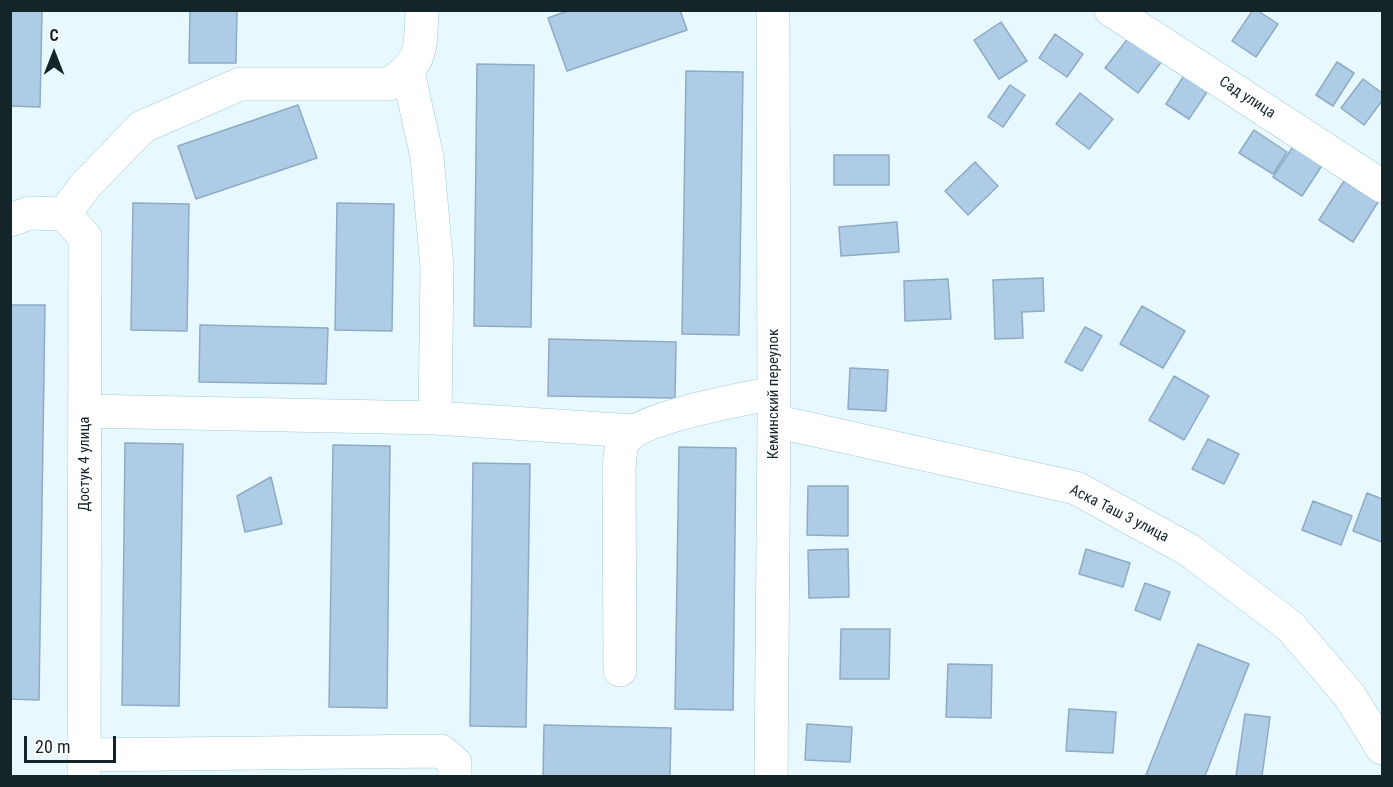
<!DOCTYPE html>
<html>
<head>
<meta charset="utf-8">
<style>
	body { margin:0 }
	#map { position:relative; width:1393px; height:787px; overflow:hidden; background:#e7f8fe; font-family:"Roboto Condensed",sans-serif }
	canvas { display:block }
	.frame { position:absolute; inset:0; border:12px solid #14252a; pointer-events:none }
	.north { position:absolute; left:24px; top:24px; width:60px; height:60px; -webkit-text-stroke:4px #fff; paint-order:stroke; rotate:0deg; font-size:16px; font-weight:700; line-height:24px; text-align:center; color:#14252a }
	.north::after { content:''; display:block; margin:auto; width:21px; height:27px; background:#14252a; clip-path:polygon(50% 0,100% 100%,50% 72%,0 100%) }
	.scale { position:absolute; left:24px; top:736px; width:92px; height:27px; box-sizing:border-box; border:3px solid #14252a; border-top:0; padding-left:8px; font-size:18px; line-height:21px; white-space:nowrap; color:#14252a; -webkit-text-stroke:4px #fff; paint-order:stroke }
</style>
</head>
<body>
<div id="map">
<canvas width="1393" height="787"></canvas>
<div class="frame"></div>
<div class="north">С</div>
<div class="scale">20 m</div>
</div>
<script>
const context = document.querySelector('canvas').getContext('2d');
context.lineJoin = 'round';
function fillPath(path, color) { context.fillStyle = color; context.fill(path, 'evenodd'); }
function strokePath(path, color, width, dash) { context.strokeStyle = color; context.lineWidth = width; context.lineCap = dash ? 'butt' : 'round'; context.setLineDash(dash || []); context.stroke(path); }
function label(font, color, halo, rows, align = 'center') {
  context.font = font + ' "Roboto Condensed",sans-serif'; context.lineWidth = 4.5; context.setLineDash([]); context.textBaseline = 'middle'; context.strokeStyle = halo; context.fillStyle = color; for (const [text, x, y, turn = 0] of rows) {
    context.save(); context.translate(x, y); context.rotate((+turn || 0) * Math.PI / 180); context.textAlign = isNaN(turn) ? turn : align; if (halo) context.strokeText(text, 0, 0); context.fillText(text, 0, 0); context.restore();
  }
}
const building = new Path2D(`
	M 10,10 L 42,10 L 40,107 L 10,106 Z
	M 190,10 L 237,10 L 236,63 L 189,63 Z
	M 570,10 L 680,10 L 687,30 L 567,71 L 548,18 Z
	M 1253,10 L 1257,10 L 1278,24 L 1256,57 L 1232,41 Z
	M 1001,22 L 1027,61 L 999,79 L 974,40 Z
	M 1133,32 L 1165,57 L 1138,93 L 1105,68 Z
	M 1055,34 L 1083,54 L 1067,77 L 1039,58 Z
	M 1337,62 L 1354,73 L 1333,106 L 1316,95 Z
	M 477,64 L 534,65 L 531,327 L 474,326 Z
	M 686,71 L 743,72 L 739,335 L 682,334 Z
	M 1185,74 L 1209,89 L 1189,119 L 1166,104 Z
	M 1363,79 L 1382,93 L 1382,101 L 1364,125 L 1341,108 Z
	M 1010,85 L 1025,95 L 1003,127 L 988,117 Z
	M 1080,93 L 1113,119 L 1089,149 L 1056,124 Z
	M 298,105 L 317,158 L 196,199 L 178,146 Z
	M 1254,130 L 1287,152 L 1273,174 L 1239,153 Z
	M 1294,145 L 1323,164 L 1302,196 L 1273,177 Z
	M 834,155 L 889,155 L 889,185 L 834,185 Z
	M 975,162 L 998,186 L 968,215 L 945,191 Z
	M 1344,181 L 1378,202 L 1353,242 L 1319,220 Z
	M 133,203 L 189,204 L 187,331 L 131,330 Z
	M 337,203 L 394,204 L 392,331 L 335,330 Z
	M 897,222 L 899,252 L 841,256 L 839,227 Z
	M 1043,278 L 1044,311 L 1022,312 L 1023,338 L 995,339 L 993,280 Z
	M 948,279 L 951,319 L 905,321 L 904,281 Z
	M 10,305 L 45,305 L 39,700 L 10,699 Z
	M 1142,306 L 1185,331 L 1163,368 L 1120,344 Z
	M 200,325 L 328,328 L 326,384 L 199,382 Z
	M 1085,327 L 1102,336 L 1082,371 L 1065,362 Z
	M 549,339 L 676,342 L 675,398 L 548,396 Z
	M 850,368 L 888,370 L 886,411 L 848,409 Z
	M 1174,376 L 1209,396 L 1184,440 L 1149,420 Z
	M 1208,439 L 1239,454 L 1224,484 L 1192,469 Z
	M 125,443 L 183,444 L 179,706 L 122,705 Z
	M 333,445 L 390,446 L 387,708 L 329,707 Z
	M 679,447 L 736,448 L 733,710 L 675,709 Z
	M 473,463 L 530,464 L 526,727 L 470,726 Z
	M 271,477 L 282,524 L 245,532 L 237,496 Z
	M 808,486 L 848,486 L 848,536 L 807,535 Z
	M 1367,493 L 1382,499 L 1382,542 L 1353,531 Z
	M 1313,501 L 1352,516 L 1341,545 L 1302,530 Z
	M 848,549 L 849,597 L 809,598 L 808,550 Z
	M 1086,549 L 1130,563 L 1123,587 L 1079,574 Z
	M 1145,583 L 1170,592 L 1160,620 L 1135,610 Z
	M 841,629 L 890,629 L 889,679 L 840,679 Z
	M 1198,644 L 1249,664 L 1205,776 L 1149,776 L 1146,775 Z
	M 948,664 L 992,665 L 991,718 L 946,717 Z
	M 1069,709 L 1116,712 L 1113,753 L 1066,751 Z
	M 1245,714 L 1270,717 L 1262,776 L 1236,776 Z
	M 807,724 L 852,727 L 850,762 L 805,760 Z
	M 544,725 L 671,728 L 670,776 L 543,776 Z`);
fillPath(building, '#aecce6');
strokePath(building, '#8dabc4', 1.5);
const minor = new Path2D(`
	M 1111,10 L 1382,186
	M 408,72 L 427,157 L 437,267 L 435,418 L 634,431
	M 64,214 L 85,186 L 142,127 L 240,84 L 389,84 C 424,62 420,49 422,10
	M 10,220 L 30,213 L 64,214 L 85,237 L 84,776
	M 85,411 L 435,418
	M 774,421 L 1076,488 L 1189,550 L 1290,626 L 1349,695 L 1382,748
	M 620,670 L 619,468 C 620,461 620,447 624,441 C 639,417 744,399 774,393
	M 84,755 L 441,751 L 455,763 L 455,776
	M 771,776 L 774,421 L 773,10`);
strokePath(minor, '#a0cbd8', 34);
strokePath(minor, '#fff', 33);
label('15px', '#14252a', '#fff', [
	["Сад улица",1247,98,33],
	["Кеминский переулок",774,394,-90],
	["Достук 4 улица",85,464,-90],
	["Аска Таш 3 улица",1119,514,27]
]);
</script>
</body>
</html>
